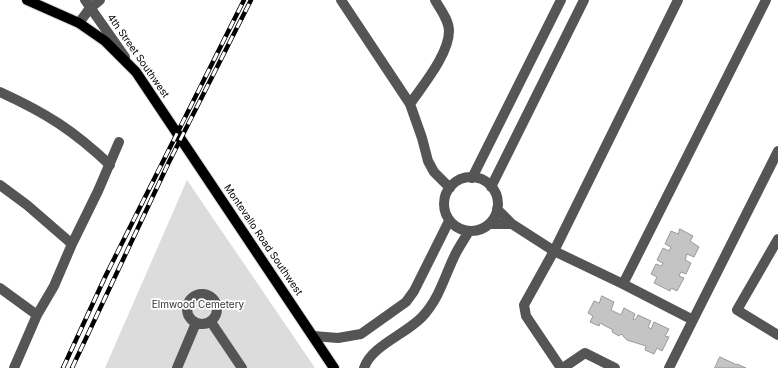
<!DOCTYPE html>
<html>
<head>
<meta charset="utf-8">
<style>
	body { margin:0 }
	canvas { display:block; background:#fff }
</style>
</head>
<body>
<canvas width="778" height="368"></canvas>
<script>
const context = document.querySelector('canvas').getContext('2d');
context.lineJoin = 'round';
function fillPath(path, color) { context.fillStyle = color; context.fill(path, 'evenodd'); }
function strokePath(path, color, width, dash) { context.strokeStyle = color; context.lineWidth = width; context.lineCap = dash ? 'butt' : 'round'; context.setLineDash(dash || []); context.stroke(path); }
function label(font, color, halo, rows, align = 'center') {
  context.font = font + ' Inter,sans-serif'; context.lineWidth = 3.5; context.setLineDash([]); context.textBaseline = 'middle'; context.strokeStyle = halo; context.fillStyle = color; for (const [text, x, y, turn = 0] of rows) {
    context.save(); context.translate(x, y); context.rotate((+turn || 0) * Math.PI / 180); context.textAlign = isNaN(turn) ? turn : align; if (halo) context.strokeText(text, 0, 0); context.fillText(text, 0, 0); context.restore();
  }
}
fillPath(new Path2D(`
	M 187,180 L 315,368 L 105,368 Z`), '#dcdcdc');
const building = new Path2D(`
	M 680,229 L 693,236 L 690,241 L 699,247 L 694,257 L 687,254 L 685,260 L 691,263 L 686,274 L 681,272 L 679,276 L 684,278 L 677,291 L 671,288 L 670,291 L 654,283 L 657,277 L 651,274 L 656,264 L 661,266 L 663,263 L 657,260 L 663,248 L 669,251 L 671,247 L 665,244 L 671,231 L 678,234 Z
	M 602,296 L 614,302 L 611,310 L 621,315 L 624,308 L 635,314 L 633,319 L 635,320 L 638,315 L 651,321 L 648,327 L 651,329 L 654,322 L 669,329 L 665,336 L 669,337 L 662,351 L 657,348 L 654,354 L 645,350 L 646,346 L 627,340 L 621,334 L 619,336 L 612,332 L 613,330 L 600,323 L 599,326 L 590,322 L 593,316 L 588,313 L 594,301 L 599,303 Z
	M 720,357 L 737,365 L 737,364 L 746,368 L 715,368 Z`);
fillPath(building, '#c4c4c4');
strokePath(building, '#999', 1);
const major = new Path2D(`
	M 27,0 L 79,23 L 105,41 L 136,72 L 334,368`);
strokePath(major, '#dbdbdb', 12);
strokePath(new Path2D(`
	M 85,0 L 125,57
	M 341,0 L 410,104 L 422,138 L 428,161 L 434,172 L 450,188
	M 766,0 L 623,284 L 693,320 L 778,151
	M 79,23 L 90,8 L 100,0
	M 0,92 C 46,113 73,130 110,165
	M 410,104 C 423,85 449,54 449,31 C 449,20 440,9 435,0
	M444 204a27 27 0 1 1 54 0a27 27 0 1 1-54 0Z
	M 472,178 L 561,0
	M 0,185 L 27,205 L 72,244
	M 491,187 L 584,0
	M 489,224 L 512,224 L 497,209
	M 512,224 L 554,251 L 524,305 L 526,316 L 561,368
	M 778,239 L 737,310 L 778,335
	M 623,284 L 554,251 L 678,0
	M 0,288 L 37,315
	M187 309a15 15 0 1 1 30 0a15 15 0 1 1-30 0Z
	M 211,322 L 242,368
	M 313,336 L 338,338 L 361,334 L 406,302 L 414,291 L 449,221
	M 14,368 L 37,315 L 54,286 L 72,244 L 98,191 L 119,142
	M 177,368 L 196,323
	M 364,368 C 371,346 406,334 422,317 C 439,299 444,278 454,257 C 458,248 464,240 469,231
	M 563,368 L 585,353 L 615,368
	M 669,368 L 693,320`), '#555', 10);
strokePath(major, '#000', 10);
const rail = new Path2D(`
	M 63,368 L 106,275 L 244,0
	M 72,368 L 169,162 L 251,0`);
strokePath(rail, '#000', 4.5);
strokePath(rail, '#fff', 3, [9]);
label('10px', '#000', '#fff', [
	["4th Street Southwest",138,56,55],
	["Montevallo Road Southwest",263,240,56]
]);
label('10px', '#333', '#fff', [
	["Elmwood Cemetery",198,305]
]);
</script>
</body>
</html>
